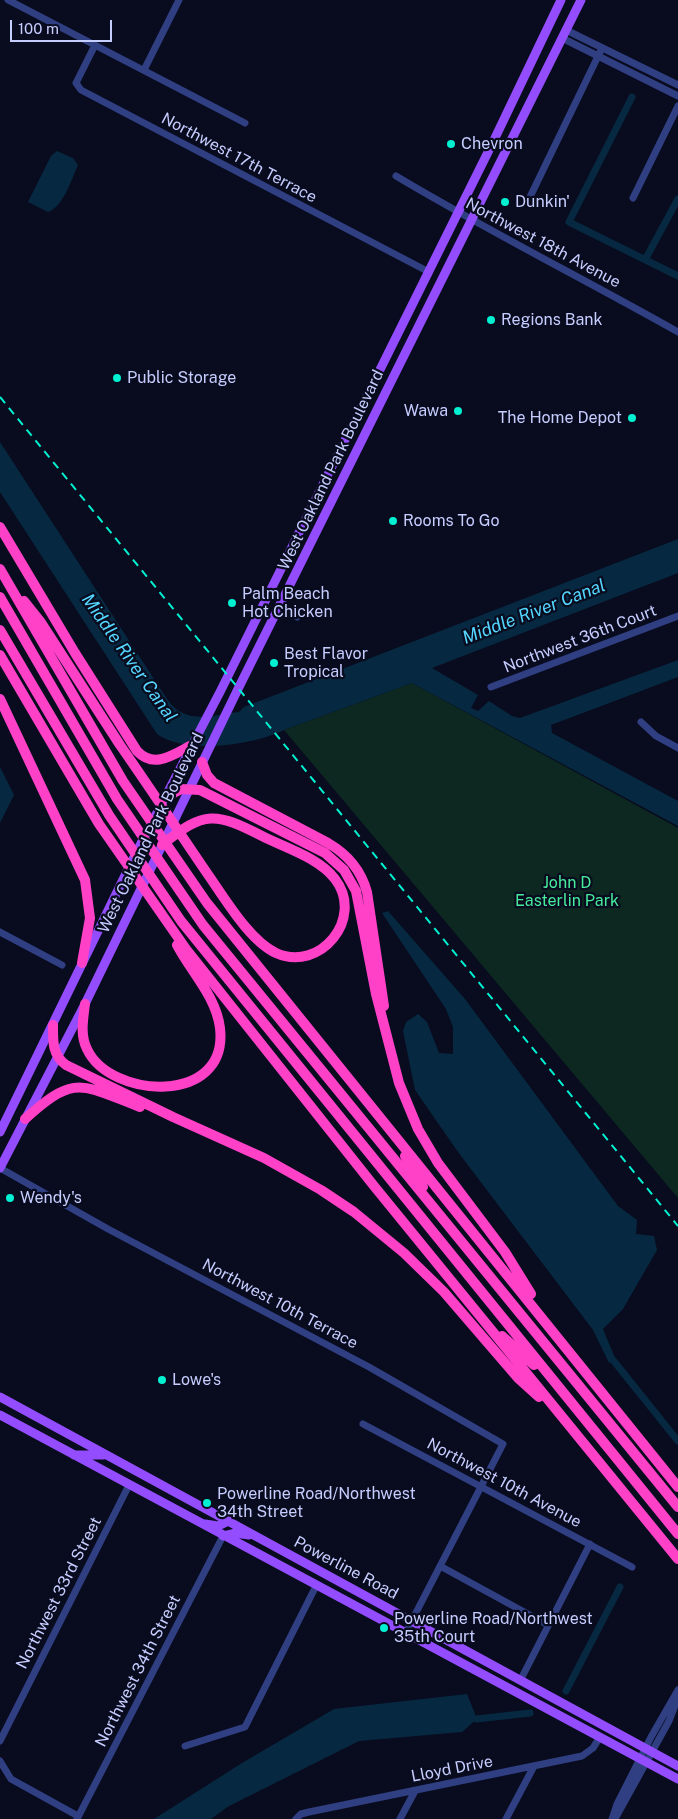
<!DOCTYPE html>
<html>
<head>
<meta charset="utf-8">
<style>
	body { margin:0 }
	#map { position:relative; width:678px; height:1819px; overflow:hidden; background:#090b1e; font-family:"Public Sans",sans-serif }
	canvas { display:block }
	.scale { position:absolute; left:10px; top:20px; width:102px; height:22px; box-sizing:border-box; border:2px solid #c6cdff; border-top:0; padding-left:6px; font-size:15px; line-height:18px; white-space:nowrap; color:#c6cdff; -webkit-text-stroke:4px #090b1e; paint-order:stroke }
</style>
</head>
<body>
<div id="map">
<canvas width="678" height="1819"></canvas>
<div class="scale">100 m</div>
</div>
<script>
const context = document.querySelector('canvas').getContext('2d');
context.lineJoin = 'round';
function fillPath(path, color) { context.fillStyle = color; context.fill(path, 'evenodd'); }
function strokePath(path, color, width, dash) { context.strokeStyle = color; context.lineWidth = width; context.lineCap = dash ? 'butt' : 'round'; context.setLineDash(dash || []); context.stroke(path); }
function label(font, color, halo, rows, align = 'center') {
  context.font = font + ' "Public Sans",sans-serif'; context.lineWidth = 4.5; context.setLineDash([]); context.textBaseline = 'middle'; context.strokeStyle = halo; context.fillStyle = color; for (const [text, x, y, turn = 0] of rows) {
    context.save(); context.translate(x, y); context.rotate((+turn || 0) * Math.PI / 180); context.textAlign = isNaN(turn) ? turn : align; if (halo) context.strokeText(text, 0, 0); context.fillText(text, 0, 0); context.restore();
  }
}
fillPath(new Path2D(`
	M 412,683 L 678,828 L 678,1198 L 284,730 Z`), '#0c2821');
fillPath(new Path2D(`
	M 57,151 L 73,158 L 78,165 C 71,180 64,206 48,212 L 28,202 L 51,156 Z
	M 0,442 L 167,699 C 186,726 211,715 239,712 L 244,707 L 678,539 L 678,573 L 432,668 L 478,695 L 471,708 L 478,711 L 489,701 L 512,716 L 520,718 L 678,660 L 678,677 L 551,725 L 552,733 L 678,801 L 678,826 L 412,683 L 284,730 C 254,745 186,755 157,734 L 0,492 Z
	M 0,767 L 14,795 L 0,823 Z
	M 388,911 L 465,999 L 618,1206 L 637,1220 L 636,1234 L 654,1236 L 657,1250 L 623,1309 L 603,1329 L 615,1358 L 609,1363 L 593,1330 L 458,1152 L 415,1090 L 403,1031 L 406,1022 L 418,1014 L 427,1022 L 439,1053 L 453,1054 L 453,1027 L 446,1009 L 382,913 Z
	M 467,1694 L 477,1719 L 462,1732 L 359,1741 L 229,1806 L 211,1819 L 154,1819 L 242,1763 L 334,1709 Z`), '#062941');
strokePath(new Path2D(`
	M 632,97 L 569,222 L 678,276
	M 646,258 L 678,199
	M 613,1360 L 678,1441
	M 566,1691 L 620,1587
	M 477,1719 L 530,1713`), '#062941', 7);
strokePath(new Path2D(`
	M 8,0 L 245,123
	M 566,30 L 678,85
	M 562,38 L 678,96
	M 95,45 L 76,83 L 81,90 L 429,272
	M 144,70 L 179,0
	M 396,176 C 488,231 584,279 678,332
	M 633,198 L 678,106
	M 529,199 L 602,48
	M 279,607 L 297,617
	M 491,687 L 678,616
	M 641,722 L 656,736 L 678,748
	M 0,932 L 62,965
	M 0,1168 L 108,1229 L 369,1367 L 503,1444 L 405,1634
	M 363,1424 L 632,1567
	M 440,1566 L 548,1625
	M 520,1681 L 590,1544
	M 0,1741 L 129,1485
	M 185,1746 L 245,1727 L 316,1586
	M 0,1761 L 11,1779 L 78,1816
	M 616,1817 L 669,1721 L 678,1698
	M 77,1819 L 223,1536
	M 296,1819 L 301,1814 L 309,1812 L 582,1756 L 593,1748 L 600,1737
	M 400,1819 L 415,1791
	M 506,1819 L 533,1768
	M 612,1819 L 617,1804 L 651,1737 L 678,1690`), '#2f3f82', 7);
strokePath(new Path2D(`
	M 0,1132 L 137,851 L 220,692 L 495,138 L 561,0
	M 0,1168 L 85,1004 L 238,689 L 581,0
	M 0,1397 L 678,1766
	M 0,1415 L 678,1779
	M 74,1455 L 103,1455
	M 205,1524 L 218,1526 L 229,1521
	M 223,1536 L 235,1533 L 249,1535`), '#934dff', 9);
strokePath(new Path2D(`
	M 0,527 L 75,653 L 137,751 C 154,769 173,755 190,746
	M 0,569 L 123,781 L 207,903 L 678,1487
	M 0,597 L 117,799 L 203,925 L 678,1507
	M 24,601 L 40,621 L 120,745 C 150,788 179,832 209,876 C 225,899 250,941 276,953 C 320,973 365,918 335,879 C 319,858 286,848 264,837 C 215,812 205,810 162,845
	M 0,630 L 109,815 L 181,921 L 678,1534
	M 0,655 L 99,824 L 186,949 L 374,1186 L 678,1559
	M 0,699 L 85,880 L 90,918 L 82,963
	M 202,762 L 207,775 L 214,783 L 328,843 C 347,854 361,870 367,892 L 384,1006
	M 164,798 L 181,789 L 200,790 L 325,853 L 344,870 L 356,891 L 376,994 L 399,1083 L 418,1129 L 438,1163 L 505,1252 L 531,1294
	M 85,1004 C 83,1020 80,1035 87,1049 C 110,1099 229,1106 220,1028 C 216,996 191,972 177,945
	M 53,1025 C 53,1041 52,1055 66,1065 L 173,1117 L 264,1158 L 321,1190 L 354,1212 L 404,1253 L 444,1292 L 518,1378 L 539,1397
	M 25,1119 C 75,1074 80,1084 140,1107
	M 405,1156 L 423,1187
	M 502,1336 L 534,1365`), '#ff41c8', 10);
strokePath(new Path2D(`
	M 0,397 L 678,1226`), '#00f1d2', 2, [8, 6]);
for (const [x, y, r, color] of [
	[451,144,5,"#00f1d2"],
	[505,202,5,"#00f1d2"],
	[491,320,5,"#00f1d2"],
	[117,378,5,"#00f1d2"],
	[458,411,5,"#00f1d2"],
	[632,418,5,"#00f1d2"],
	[393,521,5,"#00f1d2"],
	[232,603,5,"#00f1d2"],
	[274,663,5,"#00f1d2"],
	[10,1198,5,"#00f1d2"],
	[162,1380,5,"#00f1d2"],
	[207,1503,5,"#00f1d2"],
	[384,1628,5,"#00f1d2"]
]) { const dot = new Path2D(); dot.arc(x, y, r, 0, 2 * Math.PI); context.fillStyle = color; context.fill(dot); strokePath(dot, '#090b1e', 2); }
label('16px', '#c6cdff', '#090b1e', [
	["Chevron",461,144],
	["Dunkin'",515,202],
	["Regions Bank",501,320],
	["Public Storage",127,378],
	["Wawa",448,411,"right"],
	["The Home Depot",622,418,"right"],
	["Rooms To Go",403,521],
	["Palm Beach",242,594],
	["Hot Chicken",242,612],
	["Best Flavor",284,654],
	["Tropical",284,672],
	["Wendy's",20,1198],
	["Lowe's",172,1380],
	["Powerline Road/Northwest",217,1494],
	["34th Street",217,1512],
	["Powerline Road/Northwest",394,1619],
	["35th Court",394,1637]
], 'left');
label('16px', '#c6cdff', '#090b1e', [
	["Northwest 17th Terrace",239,158,28],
	["Northwest 18th Avenue",543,243,28],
	["West Oakland Park Boulevard",331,470,-64],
	["Northwest 36th Court",580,639,-21],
	["West Oakland Park Boulevard",151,833,-64],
	["Northwest 10th Terrace",280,1304,28],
	["Northwest 10th Avenue",504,1483,28],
	["Powerline Road",346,1568,28],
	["Northwest 33rd Street",59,1593,-63],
	["Northwest 34th Street",138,1671,-63],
	["Lloyd Drive",452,1769,-11]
]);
label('16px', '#46eb9c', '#090b1e', [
	["John D",567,883],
	["Easterlin Park",567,901]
]);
label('italic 18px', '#54d7ff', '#090b1e', [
	["Middle River Canal",534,612,-21],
	["Middle River Canal",129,658,55]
]);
</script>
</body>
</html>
